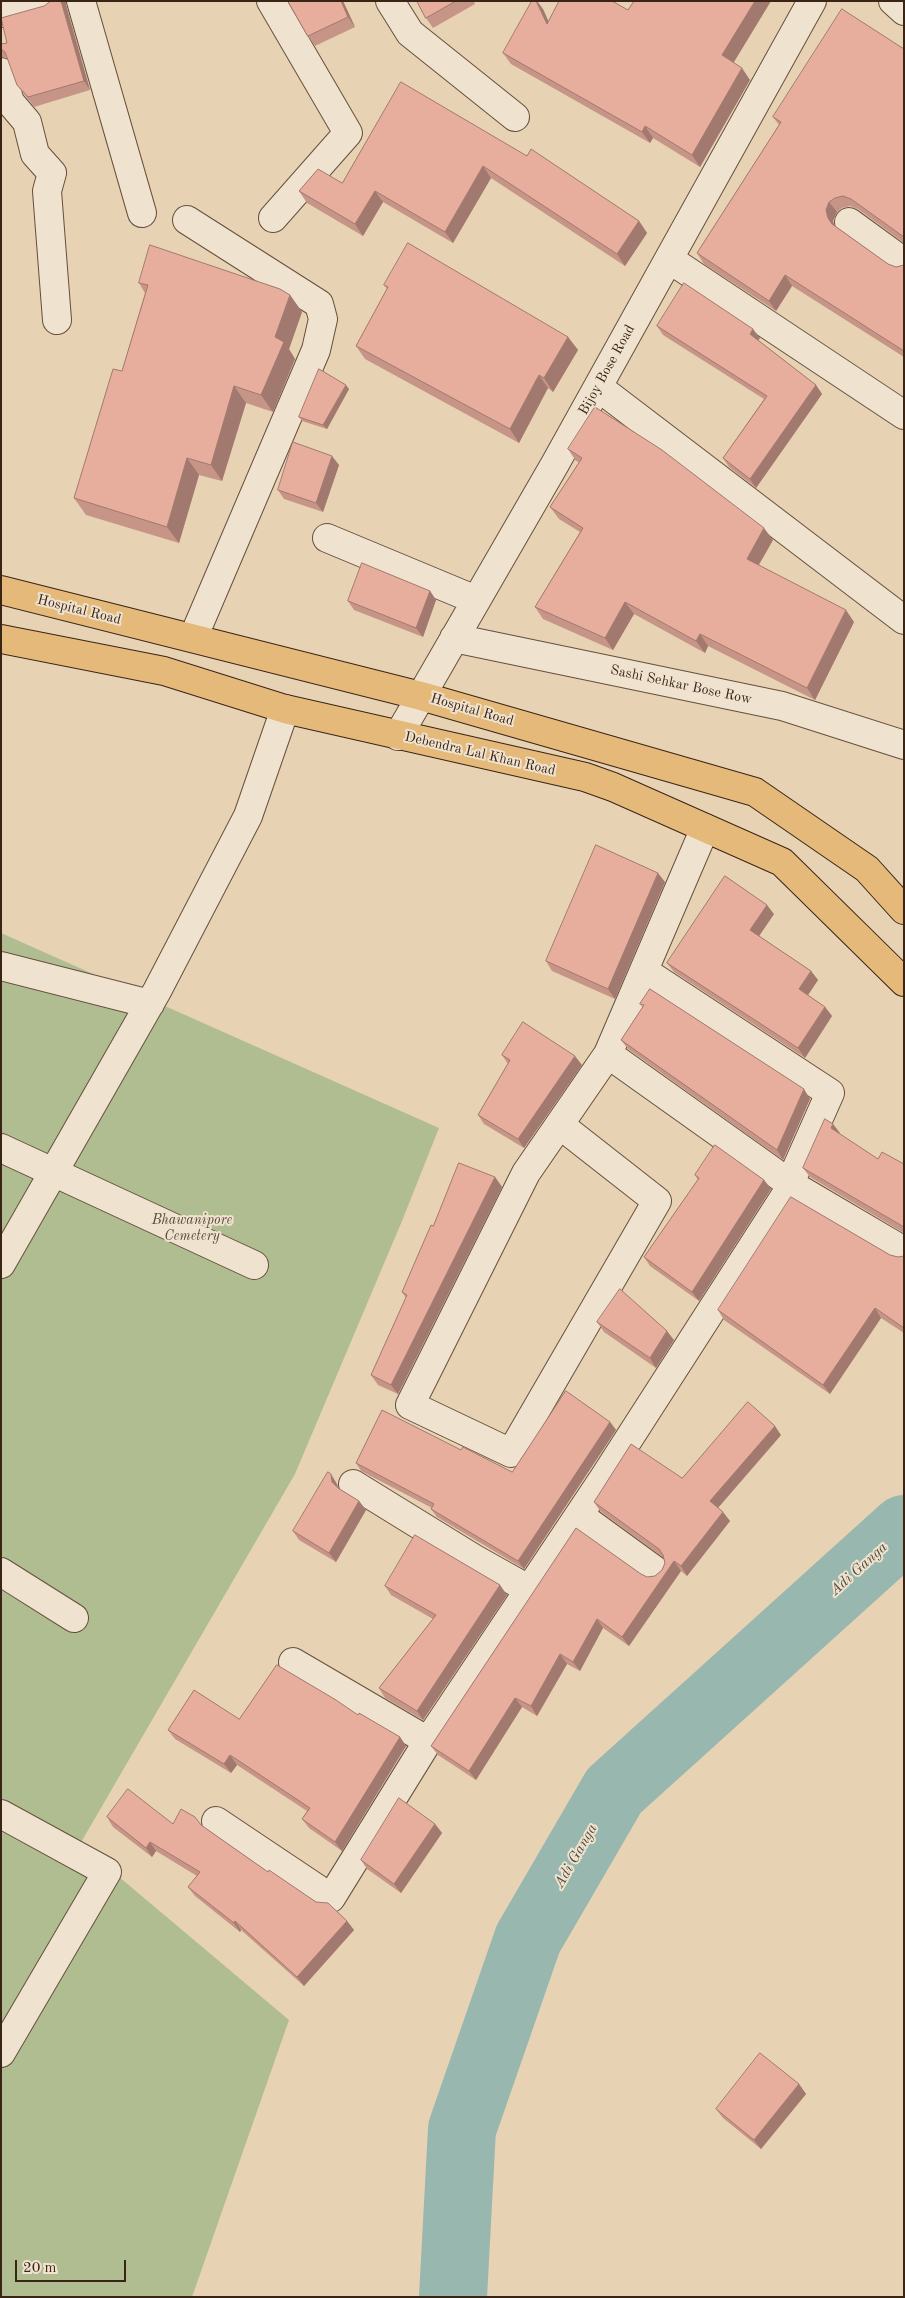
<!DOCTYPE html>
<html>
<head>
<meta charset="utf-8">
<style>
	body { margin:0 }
	#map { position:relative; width:905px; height:2298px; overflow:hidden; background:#e7d2b4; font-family:"Old Standard TT",serif }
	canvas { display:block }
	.frame { position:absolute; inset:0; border:2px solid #3a2416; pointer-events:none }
	.scale { position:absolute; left:15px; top:2260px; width:111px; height:22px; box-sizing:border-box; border:2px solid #3a2416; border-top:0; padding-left:6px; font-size:15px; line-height:18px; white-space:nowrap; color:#3a2416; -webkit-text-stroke:4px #efe2ce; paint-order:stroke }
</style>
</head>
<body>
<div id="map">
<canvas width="905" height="2298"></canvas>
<div class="frame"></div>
<div class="scale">20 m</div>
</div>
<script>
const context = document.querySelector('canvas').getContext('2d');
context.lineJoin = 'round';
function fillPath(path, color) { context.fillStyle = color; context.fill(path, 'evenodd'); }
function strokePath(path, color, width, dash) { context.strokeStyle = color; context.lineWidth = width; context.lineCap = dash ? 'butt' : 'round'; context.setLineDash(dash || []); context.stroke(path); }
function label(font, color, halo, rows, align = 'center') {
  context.font = font + ' "Old Standard TT",serif'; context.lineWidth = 4; context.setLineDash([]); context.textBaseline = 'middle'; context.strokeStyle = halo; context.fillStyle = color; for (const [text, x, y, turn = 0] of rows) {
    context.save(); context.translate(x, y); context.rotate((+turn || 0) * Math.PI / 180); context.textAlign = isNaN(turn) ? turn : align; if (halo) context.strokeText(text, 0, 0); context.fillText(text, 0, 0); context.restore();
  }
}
fillPath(new Path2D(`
	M 1,933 L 439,1128 L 402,1221 L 295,1474 L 80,1844 L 289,2020 L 192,2297 L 1,2297 Z`), '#b0bd91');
strokePath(new Path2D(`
	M 453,2297 L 462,2129 L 528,1939 L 614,1791 L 904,1529`), '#97b7af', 68);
const minor = new Path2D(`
	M 81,1 L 142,213
	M 271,1 L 348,133 L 273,218
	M 390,1 L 410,33 L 515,117
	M 893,1 L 904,11
	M 1,13 L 46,1
	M 1,72 L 10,102 L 27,122 L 35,154 L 52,173 L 47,191 L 57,320
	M 187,220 L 319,304 L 323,319 L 316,350 L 193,638
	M 849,222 L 904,262
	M 669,259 L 904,415
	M 598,387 L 904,620
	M 327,538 L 476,600
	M 454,638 L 782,706 L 904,745
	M 398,736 L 555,464 L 812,1
	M 1,966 L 150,1004
	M 644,971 L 830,1093 L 790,1183
	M 608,1054 L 792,1185 L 904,1251
	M 560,1125 L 657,1201 L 511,1453 L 410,1405 L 526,1173 L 608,1054 L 705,828
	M 1,1148 L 254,1265
	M 1,1264 L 157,991 L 248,816 L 285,709
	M 353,1484 L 473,1558 L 530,1590
	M 579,1515 L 656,1571
	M 1,1572 L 74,1618
	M 293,1662 L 428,1741
	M 1,1814 L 107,1872 L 1,2053
	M 216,1821 L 331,1898 L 428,1741 L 603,1479 L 792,1185`);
const major = new Path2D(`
	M 1,590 L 421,696 L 755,792 L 867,869 L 904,910
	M 1,639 L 164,671 L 285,709 L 585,777 L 613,787 L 782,862 L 904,982`);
strokePath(minor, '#65503e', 30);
strokePath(major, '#3a2416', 30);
strokePath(minor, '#efe2ce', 28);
strokePath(major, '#e4b97a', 28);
fillPath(new Path2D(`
	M 51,1 L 66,1 L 66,5 L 90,90 L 34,107 L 24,94 L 17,85 L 8,59 L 5,57 L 1,57 L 1,44 L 7,43 L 44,6 Z
	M 288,1 L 343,1 L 355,27 L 315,46 L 308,36 Z
	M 417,1 L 474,1 L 475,4 L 433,28 L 426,18 Z
	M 634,1 L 771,1 L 733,62 L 750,80 L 700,167 L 653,138 L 650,143 L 511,64 L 503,53 L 543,9 L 548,21 L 628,10 Z
	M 904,49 L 904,243 L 858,209 L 850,206 L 842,208 L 837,212 L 833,221 L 834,225 L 888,264 L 896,267 L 904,265 L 904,357 L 792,286 L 776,311 L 704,264 L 697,253 L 779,125 L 773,117 Z
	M 527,156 L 639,221 L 647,233 L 625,266 L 491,178 L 453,243 L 383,202 L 363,236 L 307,203 L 299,191 L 342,183 Z
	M 139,283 L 290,295 L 302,312 L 289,349 L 295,359 L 273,412 L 246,403 L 222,481 L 199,475 L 179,543 L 86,515 L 74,498 L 122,371 L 145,293 Z
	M 384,285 L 568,337 L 578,350 L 553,392 L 548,388 L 519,443 L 365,359 L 356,346 L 387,289 Z
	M 657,326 L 760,338 L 758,340 L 816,385 L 822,394 L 756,488 L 729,467 L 723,458 L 764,399 L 663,335 Z
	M 349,389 L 327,429 L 302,421 L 299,417 Z
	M 568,449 L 773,540 L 759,565 L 854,622 L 815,700 L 708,646 L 705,653 L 634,614 L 613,650 L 543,619 L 535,607 L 580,532 L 559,519 L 550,507 L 579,462 L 576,461 Z
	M 339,465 L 323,512 L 284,499 L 278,490 Z
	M 430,591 L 436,600 L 423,637 L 354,610 L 348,601 Z
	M 665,882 L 615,999 L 552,971 L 546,961 Z
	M 774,914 L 759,936 L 811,971 L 818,980 L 808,995 L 825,1007 L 832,1016 L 805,1058 L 674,972 L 667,963 Z
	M 640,1004 L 810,1099 L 783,1160 L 628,1049 L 621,1040 L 643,1008 Z
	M 502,1055 L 582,1065 L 524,1148 L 484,1124 L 478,1115 L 508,1064 Z
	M 833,1124 L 839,1134 L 878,1159 L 904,1164 L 904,1233 L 810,1177 L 803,1168 Z
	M 695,1175 L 764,1180 L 771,1189 L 699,1301 L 650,1266 L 644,1257 L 698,1180 Z
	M 495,1177 L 502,1187 L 398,1394 L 378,1385 L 371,1375 L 406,1298 L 402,1292 L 433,1226 Z
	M 890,1255 L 898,1257 L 904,1256 L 904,1333 L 881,1318 L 830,1394 L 724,1320 L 718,1310 Z
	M 597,1322 L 674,1340 L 656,1368 L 604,1332 Z
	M 610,1422 L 616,1430 L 524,1569 L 437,1517 L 431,1509 L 432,1508 L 361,1471 L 356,1463 L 461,1450 L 512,1472 Z
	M 781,1435 L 718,1508 L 730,1521 L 687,1576 L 681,1571 L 629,1646 L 603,1628 L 580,1671 L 567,1664 L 537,1716 L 522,1707 L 476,1780 L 438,1755 L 431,1746 L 641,1574 L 647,1577 L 655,1576 L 662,1570 L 665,1563 L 664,1558 L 600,1511 L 594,1502 L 682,1478 Z
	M 337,1484 L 338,1488 L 359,1501 L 366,1510 L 336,1562 L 299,1540 L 293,1531 Z
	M 385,1586 L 507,1595 L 423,1720 L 385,1698 L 379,1688 L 433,1619 L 391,1595 Z
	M 358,1715 L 400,1737 L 406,1746 L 342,1851 L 309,1828 L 302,1819 L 307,1811 L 237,1765 L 231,1773 L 175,1739 L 168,1730 L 239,1719 Z
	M 107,1817 L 173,1824 L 201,1825 L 268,1872 L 347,1921 L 354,1930 L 304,1986 L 241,1930 L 240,1932 L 195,1896 L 188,1887 L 197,1876 L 156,1851 L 152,1857 L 113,1827 Z
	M 435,1824 L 442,1833 L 401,1893 L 367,1869 L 361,1860 Z
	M 799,2084 L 806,2094 L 761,2149 L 723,2118 L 716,2109 Z`), '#c79587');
fillPath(new Path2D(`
	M 61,1 L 66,1 L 66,5 L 90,90 L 84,81 Z
	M 341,1 L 343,1 L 355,27 L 348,17 Z
	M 536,1 L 537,1 L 543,9 L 555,36 L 547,24 Z
	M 755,1 L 771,1 L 731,67 L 722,55 Z
	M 742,68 L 750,80 L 700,167 L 692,155 Z
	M 645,126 L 653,138 L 650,143 L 642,132 Z
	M 483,166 L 491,178 L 453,243 L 445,232 Z
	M 375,191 L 383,202 L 363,236 L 355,224 Z
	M 829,202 L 837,212 L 833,221 L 835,229 L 828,218 L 826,210 Z
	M 639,221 L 647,233 L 625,266 L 617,254 Z
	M 785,275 L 792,286 L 776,311 L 769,301 Z
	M 290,295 L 302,312 L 289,349 L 295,359 L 273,412 L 261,395 L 275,337 Z
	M 753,329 L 760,338 L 756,343 L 750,334 Z
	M 568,337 L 578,350 L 553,392 L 544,378 Z
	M 539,375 L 548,388 L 519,443 L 510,429 Z
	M 346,385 L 349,389 L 327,429 L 323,425 Z
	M 816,385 L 822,394 L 756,488 L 750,479 Z
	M 234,386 L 246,403 L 222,481 L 211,465 Z
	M 332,456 L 339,465 L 323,512 L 316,503 Z
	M 187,458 L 199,475 L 179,543 L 167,527 Z
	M 764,528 L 773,540 L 755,571 L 747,559 Z
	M 430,591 L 436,600 L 423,637 L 416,628 Z
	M 625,602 L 634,614 L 613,650 L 605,638 Z
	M 846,610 L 854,622 L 815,700 L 807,688 Z
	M 700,634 L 708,646 L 705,653 L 696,641 Z
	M 658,873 L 665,882 L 615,999 L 608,989 Z
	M 767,905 L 774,914 L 757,939 L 750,930 Z
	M 811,971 L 818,980 L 806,998 L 799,989 Z
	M 825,1007 L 832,1016 L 805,1058 L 798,1048 Z
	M 575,1056 L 582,1065 L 524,1148 L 518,1139 Z
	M 804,1089 L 810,1099 L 783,1160 L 777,1150 Z
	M 833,1124 L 840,1133 L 837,1137 L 831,1128 Z
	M 495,1177 L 502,1187 L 398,1394 L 391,1385 Z
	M 764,1180 L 771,1189 L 699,1301 L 692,1292 Z
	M 875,1308 L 881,1318 L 830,1394 L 823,1385 Z
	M 667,1331 L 674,1340 L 656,1368 L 650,1358 Z
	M 610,1422 L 616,1430 L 524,1569 L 518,1561 Z
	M 775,1426 L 781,1435 L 716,1510 L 710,1501 Z
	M 331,1474 L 337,1484 L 339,1491 L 332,1482 Z
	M 359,1501 L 366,1510 L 336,1562 L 329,1553 Z
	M 723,1512 L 730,1521 L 687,1576 L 681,1566 Z
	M 674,1561 L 681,1571 L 629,1646 L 622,1637 Z
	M 500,1585 L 507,1595 L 423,1720 L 417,1711 Z
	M 597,1619 L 603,1628 L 580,1671 L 573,1662 Z
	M 560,1654 L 567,1664 L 537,1716 L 531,1706 Z
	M 515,1698 L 522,1707 L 476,1780 L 469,1771 Z
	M 400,1737 L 406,1746 L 342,1851 L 335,1842 Z
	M 230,1755 L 237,1765 L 231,1773 L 224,1764 Z
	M 435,1824 L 442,1833 L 401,1893 L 394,1884 Z
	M 150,1842 L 156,1851 L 152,1857 L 146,1848 Z
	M 235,1921 L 241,1930 L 240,1932 L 234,1923 Z
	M 347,1921 L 354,1930 L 304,1986 L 297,1977 Z
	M 799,2084 L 806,2094 L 761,2149 L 754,2140 Z`), '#a2796e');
const building = new Path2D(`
	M 51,1 L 61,1 L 84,81 L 28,97 L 17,85 L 5,52 L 1,49 L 1,44 L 7,43 L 1,18 L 44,6 Z
	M 288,1 L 341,1 L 348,17 L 308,36 Z
	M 417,1 L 456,1 L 426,18 Z
	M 532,1 L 536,1 L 547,24 L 559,1 L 612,1 L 628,10 L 634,1 L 755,1 L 722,55 L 742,68 L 692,155 L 645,126 L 642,132 L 503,53 Z
	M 842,9 L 904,49 L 904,237 L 851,199 L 843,196 L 835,198 L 829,202 L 826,210 L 828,218 L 832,224 L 888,264 L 896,267 L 904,265 L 904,351 L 785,275 L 769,301 L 697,253 L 781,122 L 773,117 Z
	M 401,82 L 527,156 L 531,149 L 639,221 L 617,254 L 483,166 L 445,232 L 375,191 L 355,224 L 299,191 L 318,169 L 342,183 Z
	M 408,243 L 568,337 L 544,378 L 539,375 L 510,429 L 356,346 L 388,287 L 384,285 Z
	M 150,245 L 280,289 L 290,295 L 275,337 L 284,342 L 261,395 L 234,386 L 211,465 L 187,458 L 167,527 L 74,498 L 113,369 L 122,371 L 148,285 L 139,283 Z
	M 684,283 L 753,329 L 750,334 L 816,385 L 750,479 L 723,458 L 767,396 L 657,326 Z
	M 319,369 L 346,385 L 323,425 L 299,417 Z
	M 595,407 L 662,450 L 764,528 L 747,559 L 846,610 L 807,688 L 700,634 L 696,641 L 625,602 L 605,638 L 535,607 L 583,528 L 550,507 L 582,458 L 568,449 Z
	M 293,442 L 332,456 L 316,503 L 278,490 Z
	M 362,563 L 430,591 L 416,628 L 348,601 Z
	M 596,845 L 658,873 L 608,989 L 546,961 Z
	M 725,876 L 767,905 L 750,930 L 811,971 L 799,989 L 825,1007 L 798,1048 L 667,963 Z
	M 650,989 L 804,1089 L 777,1150 L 621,1040 L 644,1005 L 640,1004 Z
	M 523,1022 L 575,1056 L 518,1139 L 478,1115 L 510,1060 L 502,1055 Z
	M 825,1119 L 833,1124 L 831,1128 L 878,1159 L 882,1152 L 904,1164 L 904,1227 L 803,1168 Z
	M 715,1145 L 764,1180 L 692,1292 L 644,1257 L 699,1178 L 695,1175 Z
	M 459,1163 L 495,1177 L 391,1385 L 371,1375 L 407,1295 L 402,1292 L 431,1225 L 433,1226 Z
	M 791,1197 L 890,1255 L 898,1257 L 904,1256 L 904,1328 L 875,1308 L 823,1385 L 718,1310 Z
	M 620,1289 L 667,1331 L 650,1358 L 597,1322 Z
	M 566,1391 L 610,1422 L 518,1561 L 431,1509 L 434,1504 L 356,1463 L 382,1410 L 461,1450 L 463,1447 L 512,1472 Z
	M 748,1402 L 775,1426 L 710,1501 L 723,1512 L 681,1566 L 674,1561 L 622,1637 L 597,1619 L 573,1662 L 560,1654 L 531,1706 L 515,1698 L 469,1771 L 431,1746 L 576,1528 L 641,1574 L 647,1577 L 655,1576 L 662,1570 L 665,1563 L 663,1555 L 659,1549 L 594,1502 L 631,1444 L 682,1478 Z
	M 328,1472 L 331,1474 L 332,1482 L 338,1488 L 359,1501 L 329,1553 L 293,1531 Z
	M 415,1535 L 500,1585 L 417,1711 L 379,1688 L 436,1615 L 385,1586 Z
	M 277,1665 L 336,1700 L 358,1715 L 359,1713 L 400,1737 L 335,1842 L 302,1819 L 310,1808 L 230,1755 L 224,1764 L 168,1730 L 194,1690 L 239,1719 Z
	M 128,1789 L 173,1824 L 181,1809 L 195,1817 L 201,1825 L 268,1872 L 269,1870 L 316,1902 L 328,1903 L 347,1921 L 297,1977 L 235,1921 L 234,1923 L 188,1887 L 200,1872 L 150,1842 L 146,1848 L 107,1817 Z
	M 399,1798 L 435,1824 L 394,1884 L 361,1860 Z
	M 760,2053 L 799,2084 L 754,2140 L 716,2109 Z`);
fillPath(building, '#e7ad9d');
strokePath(building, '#a2796e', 1);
label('14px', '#3a2416', '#efe2ce', [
	["Bijoy Bose Road",607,370,-61],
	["Hospital Road",79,610,14],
	["Sashi Sehkar Bose Row",681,685,12],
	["Hospital Road",472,710,16],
	["Debendra Lal Khan Road",480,754,13]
]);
label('italic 14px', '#584a35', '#efe2ce', [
	["Bhawanipore",192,1220],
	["Cemetery",192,1236]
]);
label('italic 15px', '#51493c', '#efe2ce', [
	["Adi Ganga",859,1569,-42],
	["Adi Ganga",576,1856,-60]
]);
</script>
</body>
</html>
